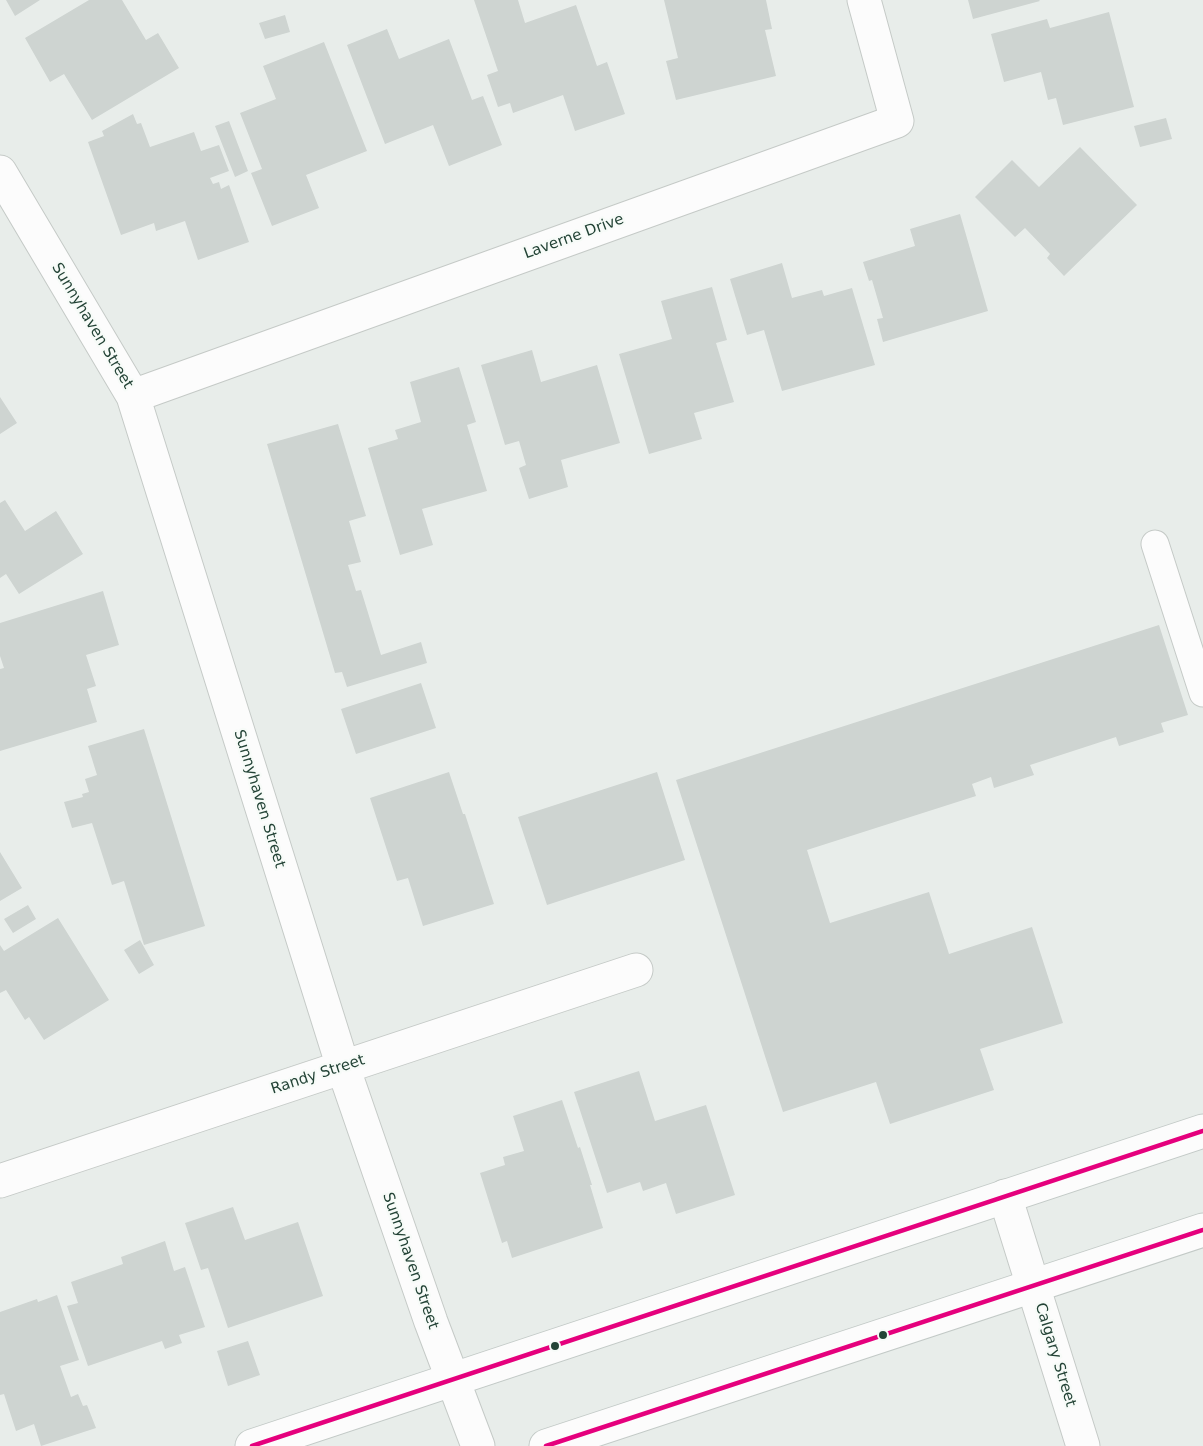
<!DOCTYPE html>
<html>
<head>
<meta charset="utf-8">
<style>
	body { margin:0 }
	canvas { display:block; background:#e8edea }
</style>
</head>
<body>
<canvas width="1203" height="1446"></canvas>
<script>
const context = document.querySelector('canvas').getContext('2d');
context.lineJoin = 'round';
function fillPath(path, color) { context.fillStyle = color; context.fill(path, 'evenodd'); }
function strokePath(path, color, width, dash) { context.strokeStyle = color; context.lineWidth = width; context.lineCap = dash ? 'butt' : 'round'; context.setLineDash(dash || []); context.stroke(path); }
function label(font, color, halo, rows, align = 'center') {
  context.font = font + ' "DejaVu Sans",sans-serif'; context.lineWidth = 4.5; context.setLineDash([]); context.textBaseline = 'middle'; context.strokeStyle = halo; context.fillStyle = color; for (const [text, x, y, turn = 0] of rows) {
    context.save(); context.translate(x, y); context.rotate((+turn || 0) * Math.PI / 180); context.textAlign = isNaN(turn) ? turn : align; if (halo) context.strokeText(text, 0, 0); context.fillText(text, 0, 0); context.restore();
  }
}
fillPath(new Path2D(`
	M 6,0 L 40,0 L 15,16 Z
	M 89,0 L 122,0 L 146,40 L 158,33 L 179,68 L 92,120 L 64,74 L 50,82 L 25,38 Z
	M 474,0 L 518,0 L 525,23 L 576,5 L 597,66 L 607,62 L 625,114 L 575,131 L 563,95 L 513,113 L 510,103 L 498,107 L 487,75 L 498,71 Z
	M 664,0 L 766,0 L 772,29 L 765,30 L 776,76 L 676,100 L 666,61 L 678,58 Z
	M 968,0 L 1039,0 L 1040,1 L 973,19 Z
	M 1109,12 L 1134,107 L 1063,125 L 1056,98 L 1048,100 L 1041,72 L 1004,82 L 991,34 L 1047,19 L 1050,28 Z
	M 285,15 L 290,32 L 265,39 L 259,23 Z
	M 387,29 L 399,59 L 449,39 L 472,100 L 483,96 L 502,145 L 449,166 L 433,125 L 385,144 L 347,45 Z
	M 324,42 L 367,151 L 306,175 L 319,208 L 272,226 L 251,173 L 262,169 L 240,113 L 276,99 L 263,66 Z
	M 133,114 L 137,124 L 141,123 L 150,147 L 194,132 L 201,151 L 219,145 L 229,171 L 210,178 L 213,184 L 219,182 L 221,189 L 229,185 L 249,242 L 198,260 L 185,221 L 156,231 L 154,223 L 121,235 L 88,142 L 104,136 L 102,131 Z
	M 1166,118 L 1172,139 L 1140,147 L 1134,126 Z
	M 229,121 L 248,171 L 235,177 L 215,126 Z
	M 1080,147 L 1137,205 L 1064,276 L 1047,258 L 1050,254 L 1025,228 L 1015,237 L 975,197 L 1012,160 L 1039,187 Z
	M 960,214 L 988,311 L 883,342 L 877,319 L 883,318 L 872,280 L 869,281 L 863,262 L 915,246 L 910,229 Z
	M 782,263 L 792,298 L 822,290 L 824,296 L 852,288 L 875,365 L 782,391 L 764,330 L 747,335 L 730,279 Z
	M 712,287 L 727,340 L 716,343 L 734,402 L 694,413 L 702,439 L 649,454 L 619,354 L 672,339 L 661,301 Z
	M 532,350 L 541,382 L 597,365 L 620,443 L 561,460 L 568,487 L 529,499 L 519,468 L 526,465 L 519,441 L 505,445 L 481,365 Z
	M 459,367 L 476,422 L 467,425 L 487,491 L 422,509 L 433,545 L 400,555 L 368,448 L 398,439 L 395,430 L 421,422 L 410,382 Z
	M 0,397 L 17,423 L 0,434 Z
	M 338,424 L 366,516 L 349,521 L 361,562 L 348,565 L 356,591 L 361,590 L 381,655 L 421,642 L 427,663 L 347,687 L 342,672 L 335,673 L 267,444 Z
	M 5,500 L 25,531 L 56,511 L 83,554 L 19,594 L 6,574 L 0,578 L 0,503 Z
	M 103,591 L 119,645 L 86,655 L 96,686 L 87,689 L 97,722 L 0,751 L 0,669 L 4,668 L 0,656 L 0,623 Z
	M 1159,625 L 1188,715 L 1161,723 L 1164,732 L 1119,746 L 1116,737 L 1030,765 L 1034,775 L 994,788 L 991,777 L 972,784 L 976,796 L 807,850 L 830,923 L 929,892 L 949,954 L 1032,927 L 1063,1023 L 980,1049 L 994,1090 L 890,1124 L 876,1082 L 783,1112 L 676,780 Z
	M 421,683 L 436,728 L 356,754 L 341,709 Z
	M 144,729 L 205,926 L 144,945 L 124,881 L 112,885 L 92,823 L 72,828 L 64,802 L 83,797 L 82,794 L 89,792 L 85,779 L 97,775 L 88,746 Z
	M 449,772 L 463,814 L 465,814 L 494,904 L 423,926 L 408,878 L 397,881 L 370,798 Z
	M 657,772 L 685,860 L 547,905 L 518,817 Z
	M 0,852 L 22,888 L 0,901 Z
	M 28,905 L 36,919 L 13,933 L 4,919 Z
	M 58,918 L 109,1000 L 44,1040 L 29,1017 L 25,1020 L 6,990 L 0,993 L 0,945 L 4,951 Z
	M 140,940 L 154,965 L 139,974 L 124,950 Z
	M 639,1071 L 655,1121 L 706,1105 L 735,1195 L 676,1214 L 666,1183 L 643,1191 L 640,1182 L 607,1193 L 574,1092 Z
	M 562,1100 L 578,1148 L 580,1147 L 592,1185 L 590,1185 L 603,1228 L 512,1258 L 507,1241 L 502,1243 L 480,1173 L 505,1165 L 503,1157 L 524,1151 L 513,1116 Z
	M 233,1207 L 245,1240 L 298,1222 L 323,1296 L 228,1328 L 208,1268 L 201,1270 L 185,1223 Z
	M 165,1241 L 174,1271 L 185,1267 L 205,1327 L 179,1335 L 182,1343 L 165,1349 L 162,1341 L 88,1366 L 67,1306 L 78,1303 L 71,1282 L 123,1264 L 121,1257 Z
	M 57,1295 L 79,1360 L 60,1366 L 71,1397 L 78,1394 L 83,1406 L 87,1405 L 96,1428 L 41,1446 L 34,1424 L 16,1431 L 4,1394 L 0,1395 L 0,1312 L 37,1299 L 38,1302 Z
	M 248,1341 L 260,1375 L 228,1386 L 217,1351 Z`), '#ced4d1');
const lane = new Path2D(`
	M 1155,544 L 1203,693`);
const street = new Path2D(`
	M 0,172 L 133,396 L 343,1067 L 431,1322 L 478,1446
	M 133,396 L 897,121 L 864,0
	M 0,1181 L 636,970
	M 1005,1196 L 1083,1446`);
const secondary = new Path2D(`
	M 252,1446 L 1203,1131
	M 546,1446 L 1203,1230`);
strokePath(lane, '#c5cac7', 29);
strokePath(street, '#c5cac7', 35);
strokePath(secondary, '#c3cac7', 35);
strokePath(lane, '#fcfcfc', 27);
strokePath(street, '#fcfcfc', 33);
strokePath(secondary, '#fcfcfc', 33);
strokePath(new Path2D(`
	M 252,1446 L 1203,1131
	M 546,1446 L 1203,1230`), '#e5007d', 4.5);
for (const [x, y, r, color] of [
	[883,1335,5,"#234336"],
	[555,1346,5,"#234336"]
]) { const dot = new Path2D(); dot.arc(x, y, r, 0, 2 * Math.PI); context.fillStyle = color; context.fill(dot); strokePath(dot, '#f7fbf8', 2); }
label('15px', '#234336', '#f7fbf8', [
	["Laverne Drive",574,237,-20],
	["Sunnyhaven Street",92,326,59],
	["Sunnyhaven Street",259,799,73],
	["Randy Street",318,1075,-18],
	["Sunnyhaven Street",410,1261,71],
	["Calgary Street",1055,1355,73]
]);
</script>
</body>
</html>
